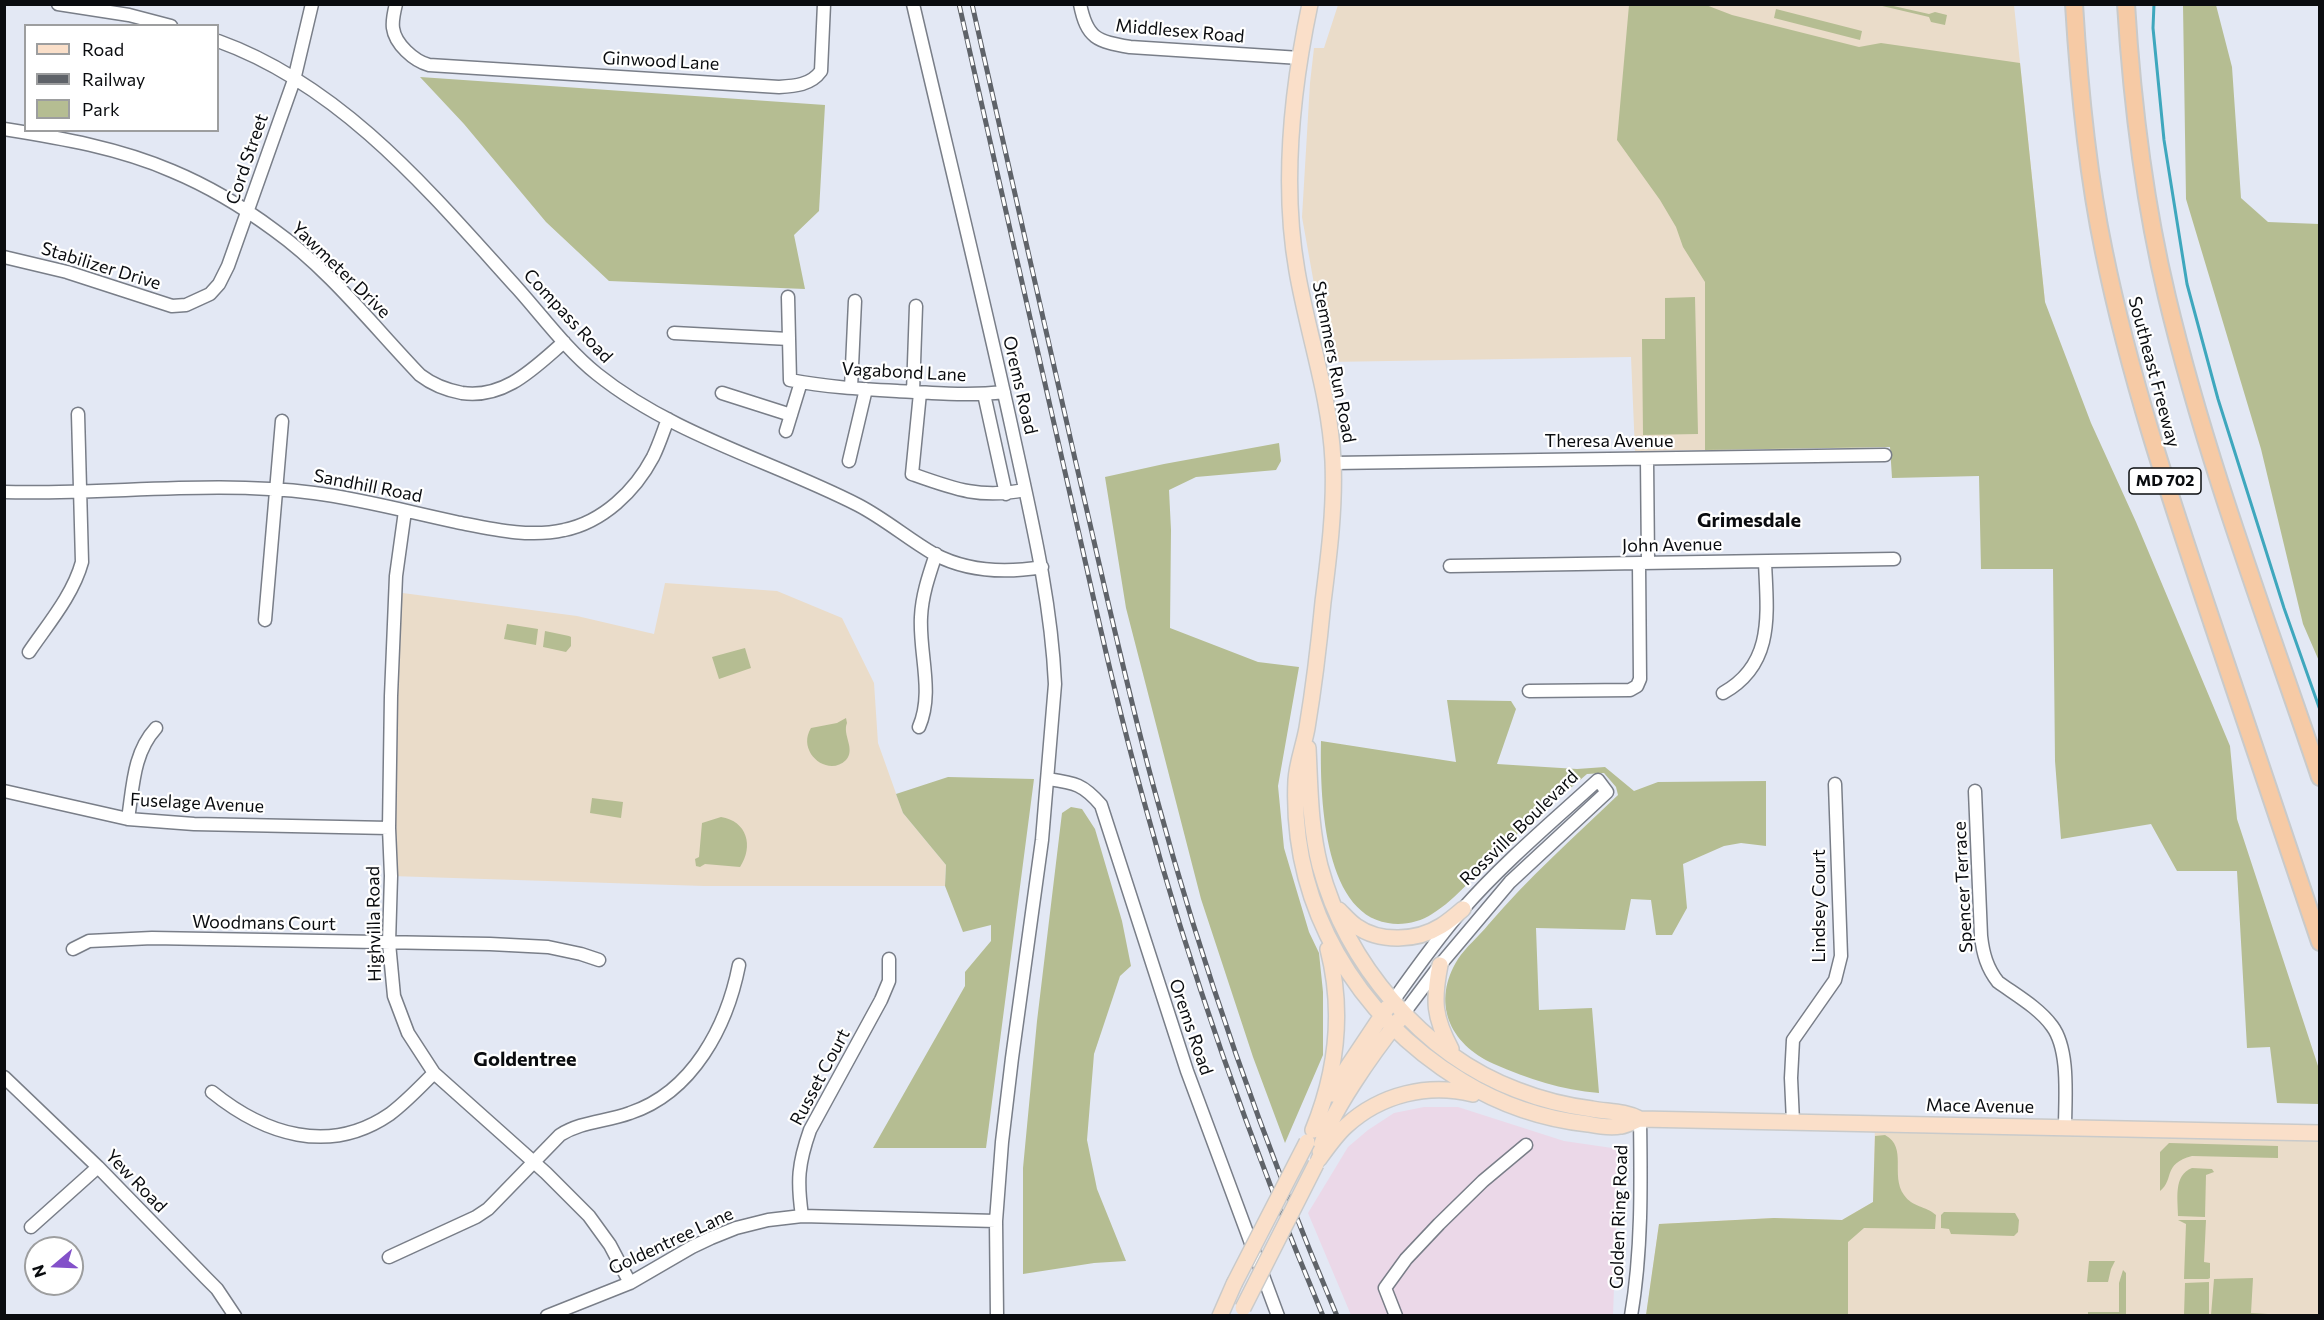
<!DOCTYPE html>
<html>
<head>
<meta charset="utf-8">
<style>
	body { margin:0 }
	#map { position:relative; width:2324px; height:1320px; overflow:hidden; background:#e3e8f4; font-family:Commissioner,sans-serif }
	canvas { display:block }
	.frame { position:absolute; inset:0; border:6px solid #0a0c0f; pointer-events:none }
	.legend { position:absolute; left:24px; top:24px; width:195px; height:108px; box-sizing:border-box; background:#fff; border:2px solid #9d9e9f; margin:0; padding:8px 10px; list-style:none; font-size:18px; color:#0a0c0f }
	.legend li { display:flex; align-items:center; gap:12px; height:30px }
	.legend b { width:30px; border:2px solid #9d9e9f }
	.north { position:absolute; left:24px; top:1236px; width:60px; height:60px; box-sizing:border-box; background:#fff; border:2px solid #9d9e9f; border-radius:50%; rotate:251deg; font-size:16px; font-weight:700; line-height:24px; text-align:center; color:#0a0c0f }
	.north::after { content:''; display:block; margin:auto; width:21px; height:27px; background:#8351c9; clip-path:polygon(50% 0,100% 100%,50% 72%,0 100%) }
</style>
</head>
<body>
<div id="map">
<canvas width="2324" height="1320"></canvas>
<div class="frame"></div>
<ul class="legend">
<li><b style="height:8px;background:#fadfc9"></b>Road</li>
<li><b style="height:8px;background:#5f6369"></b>Railway</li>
<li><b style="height:16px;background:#b5bd92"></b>Park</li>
</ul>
<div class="north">N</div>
</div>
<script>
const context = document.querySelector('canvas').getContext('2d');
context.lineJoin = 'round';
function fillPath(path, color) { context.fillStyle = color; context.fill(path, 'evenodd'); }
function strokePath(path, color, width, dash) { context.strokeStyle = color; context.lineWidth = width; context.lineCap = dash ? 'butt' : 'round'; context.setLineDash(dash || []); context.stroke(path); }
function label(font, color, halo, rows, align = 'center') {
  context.font = font + ' Commissioner,sans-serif'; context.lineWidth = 4.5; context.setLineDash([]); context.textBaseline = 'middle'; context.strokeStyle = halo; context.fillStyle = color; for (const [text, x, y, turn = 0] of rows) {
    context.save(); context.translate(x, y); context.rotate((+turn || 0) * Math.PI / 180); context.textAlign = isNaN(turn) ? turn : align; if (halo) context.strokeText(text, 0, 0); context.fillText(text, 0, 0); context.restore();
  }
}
fillPath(new Path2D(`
	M 1424,1107 L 1458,1107 L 1564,1141 L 1619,1149 L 1613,1315 L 1351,1315 L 1308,1213 L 1348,1147 L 1368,1130 L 1394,1113 Z`), '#ebd8e8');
fillPath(new Path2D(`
	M 1338,5 L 2014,5 L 2045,302 L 1890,447 L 1635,451 L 1631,357 L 1328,362 L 1302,217 L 1310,83 L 1314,48 L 1324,48 Z
	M 665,583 L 777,591 L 842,618 L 874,683 L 878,743 L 903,813 L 946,865 L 945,886 L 704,886 L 391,876 L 395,592 L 577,616 L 654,634 Z
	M 1875,1124 L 2319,1133 L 2319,1315 L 1646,1316 L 1659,1224 L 1774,1218 L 1842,1220 L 1873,1202 Z`), '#eadcc9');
fillPath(new Path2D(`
	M 1629,5 L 1706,5 L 1732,15 L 1859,47 L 1881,43 L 2020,63 L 2045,302 L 2091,423 L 2136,522 L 2230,746 L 2237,819 L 2319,1069 L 2319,1104 L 2277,1103 L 2270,1047 L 2247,1048 L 2237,871 L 2177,871 L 2151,824 L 2061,839 L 2055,761 L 2053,569 L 1981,569 L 1979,476 L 1892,478 L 1890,447 L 1705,450 L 1705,282 L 1683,247 L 1676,227 L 1660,200 L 1617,140 Z
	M 1878,5 L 1889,5 L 1929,14 L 1935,12 L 1947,15 L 1945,25 L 1931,22 L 1929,17 Z
	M 2183,5 L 2216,5 L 2232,67 L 2241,198 L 2268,222 L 2319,224 L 2319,661 L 2303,624 L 2261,449 L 2186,199 Z
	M 1776,9 L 1862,31 L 1860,40 L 1774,18 Z
	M 420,77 L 825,105 L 819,211 L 794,235 L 805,289 L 609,281 L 546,222 L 464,124 Z
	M 1695,297 L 1698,434 L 1643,435 L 1642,339 L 1665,339 L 1665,298 Z
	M 1279,443 L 1281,461 L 1276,470 L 1196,477 L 1169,490 L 1171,530 L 1170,628 L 1258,662 L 1299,667 L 1278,786 L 1284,848 L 1309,932 L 1319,953 L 1323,992 L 1323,1055 L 1285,1143 L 1253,1057 L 1201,899 L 1126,608 L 1105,477 L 1164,464 Z
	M 507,624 L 538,629 L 536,645 L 504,639 Z
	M 545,631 L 569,636 L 571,637 L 571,646 L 566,652 L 543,647 Z
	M 745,648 L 751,668 L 719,679 L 712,657 Z
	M 1447,700 L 1511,701 L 1516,709 L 1497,764 L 1577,769 L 1605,767 L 1634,791 L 1658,782 L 1766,781 L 1766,846 L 1741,843 L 1724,846 L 1683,864 L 1687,908 L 1672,935 L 1656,935 L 1651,900 L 1631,899 L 1625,930 L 1536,928 L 1539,1010 L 1592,1008 L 1599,1093 C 1561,1090 1529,1079 1494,1064 C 1449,1044 1431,1002 1458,959 C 1466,947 1479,936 1488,925 C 1528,878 1574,837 1618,795 L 1616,787 L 1604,773 L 1587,774 C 1557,800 1526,824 1498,852 C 1477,872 1457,899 1432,914 C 1420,922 1402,926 1388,923 C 1322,913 1320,792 1321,741 L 1456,762 Z
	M 846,718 L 847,723 C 842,735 856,749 846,760 C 828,778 796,752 811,728 L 837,723 Z
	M 948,777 L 1034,779 L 986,1148 L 873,1148 L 965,986 L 965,972 L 991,941 L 991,925 L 963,932 L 945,886 L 946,865 L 903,813 L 896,794 Z
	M 592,798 L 623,802 L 621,818 L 590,813 Z
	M 1071,807 L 1082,809 L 1095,829 L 1122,921 L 1131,966 L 1120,976 L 1094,1054 L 1087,1140 L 1097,1189 L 1126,1261 L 1094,1263 L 1023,1274 L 1023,1168 L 1037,1021 L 1062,813 Z
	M 721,817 C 747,821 754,846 740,867 L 705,864 L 700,867 L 696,866 L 695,859 L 699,857 L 702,823 Z
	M 1885,1135 C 1908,1147 1890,1175 1904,1195 C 1912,1207 1926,1206 1936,1215 L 1935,1229 L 1864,1228 L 1848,1242 L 1848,1315 L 1646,1315 L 1659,1224 L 1774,1218 L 1842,1220 L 1873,1202 L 1875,1136 Z
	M 2169,1143 L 2278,1146 L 2278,1158 L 2192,1156 C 2162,1164 2175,1179 2160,1191 L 2160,1152 Z
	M 2192,1168 L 2212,1169 L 2214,1172 L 2206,1175 L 2205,1217 L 2178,1216 C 2178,1200 2173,1175 2192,1168 Z
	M 1944,1212 L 2015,1213 L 2019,1220 L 2018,1232 L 2014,1236 L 1951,1234 L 1949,1229 L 1941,1228 L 1941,1215 Z
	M 2178,1220 L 2206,1220 L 2204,1262 L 2210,1263 L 2210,1278 L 2208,1279 L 2184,1279 L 2186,1224 Z
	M 2089,1261 L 2115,1261 L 2111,1269 L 2108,1282 L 2087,1282 Z
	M 2123,1270 L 2126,1273 L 2126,1315 L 2088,1315 L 2088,1312 L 2119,1312 L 2119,1283 Z
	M 2253,1278 L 2251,1313 L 2268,1314 L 2268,1315 L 2211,1315 L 2214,1279 Z
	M 2209,1282 L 2209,1315 L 2184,1315 L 2185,1283 Z`), '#b5bd92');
strokePath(new Path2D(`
	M 2154,4 L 2153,28 L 2164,140 L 2187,284 L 2218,399 L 2284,608 L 2320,710`), '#3ea7bd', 3);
const minor = new Path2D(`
	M 58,4 L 129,15 L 171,26
	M 396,4 C 394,12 392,21 393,28 C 395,44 414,61 429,65 L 779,87 C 795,86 811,85 821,71 L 824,4
	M 913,4 C 946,146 981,287 1012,429 C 1030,513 1051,597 1055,684 L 1042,840 L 1012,1058 L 1002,1142 L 996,1221 L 997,1316
	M 1080,4 C 1087,39 1097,41 1130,47 L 1300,58
	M 218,41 C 343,86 431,193 518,289 C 543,317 567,350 597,374 C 673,435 772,461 858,505 C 885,519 908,539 934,554 C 968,572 1006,573 1042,567
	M 4,129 C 61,138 119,148 172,171 C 208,186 243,207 274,230 C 330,270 373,326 420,375 C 433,385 446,390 462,393 C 505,399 534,368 564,342
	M 4,257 L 67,272 L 172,306 L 186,305 L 210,294 L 219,284 L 228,266 L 294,80 L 312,4
	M 788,297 L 790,380 C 825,387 861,389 897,391 C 933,393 969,396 1004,392
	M 674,333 L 789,339
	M 851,388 L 855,301
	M 913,392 L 916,306
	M 722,393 L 791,415
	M 920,393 L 912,474 C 954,489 980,499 1025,490
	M 984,394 L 1006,494
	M 786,431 L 801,382
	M 1647,459 L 1648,562
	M 849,461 L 866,389
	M 1333,463 L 1885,455
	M 4,492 C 107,495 211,480 314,493 C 361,499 409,512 456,522 C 492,529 529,538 564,530 C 603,522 635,491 653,457 C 659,445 663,432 668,419
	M 405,511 L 396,576 L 391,696 L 389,828 L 391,876 L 389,943 L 394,996 L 408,1033 L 434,1073 L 546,1173 L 589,1216 L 610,1245 L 630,1283
	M 1450,566 L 1894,559
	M 265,620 L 282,421
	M 29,652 C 48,624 73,595 82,562 L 78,414
	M 1529,691 L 1630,690 L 1637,686 L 1640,679 L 1639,564
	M 1723,693 C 1775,664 1767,613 1765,562
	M 919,727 C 934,692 919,654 921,617 C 922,595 929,575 936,554
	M 1048,779 C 1075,783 1083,784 1101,805 L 1187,1071 L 1278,1316
	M 4,791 L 128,819 L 194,824 L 389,828
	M 1975,791 L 1981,936 C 1983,954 1987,968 1998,982 C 2016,995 2039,1008 2052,1026 C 2070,1050 2065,1099 2065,1128
	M 128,819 C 133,787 133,753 156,728
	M 73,949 L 89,941 L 152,938 L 490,944 L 548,947 L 581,954 L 599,960
	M 1393,1001 C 1415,970 1437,939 1462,910 C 1503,863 1552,822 1598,780 L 1607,792 L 1510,882 L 1440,965 L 1404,1013
	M 4,1077 L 98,1167 L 206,1278 L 217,1289 L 235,1316
	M 212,1092 C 264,1134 329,1156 390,1114 C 406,1102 420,1087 434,1073
	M 1793,1122 L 1791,1078 L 1793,1040 L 1835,980 L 1841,956 L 1835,784
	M 802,1216 C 797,1181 798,1164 810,1130 L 881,1000 L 889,981 L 889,959
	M 31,1227 L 98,1167
	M 389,1257 L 476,1217 L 488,1209 L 560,1135 C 582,1121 606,1122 630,1113 C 693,1092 727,1026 739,965
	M 547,1316 L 630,1283 L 692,1247 L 711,1238 L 736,1228 L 768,1220 L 802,1216 L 996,1221
	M 1396,1316 L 1385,1288 L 1406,1259 L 1439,1224 L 1483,1181 L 1526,1145
	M 1631,1316 C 1642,1252 1641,1184 1640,1119`);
const major = new Path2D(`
	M 1310,4 C 1292,89 1282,186 1297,271 C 1308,335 1330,396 1333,461 C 1335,508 1329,555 1323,602 C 1319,644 1314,686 1307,728 C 1304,745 1297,763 1296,780 C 1290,906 1356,1016 1462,1081 C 1501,1105 1543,1119 1588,1124 C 1598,1126 1611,1128 1621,1126 C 1627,1125 1634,1121 1640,1119 L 2320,1133
	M 1308,748 C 1310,787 1310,827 1320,866 C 1346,963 1422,1054 1517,1090 C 1540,1099 1568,1106 1592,1109 C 1609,1112 1625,1111 1640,1119
	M 1339,910 C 1345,916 1350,922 1356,926 C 1380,943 1417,941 1441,926 C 1449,921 1456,915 1463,909
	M 1440,965 C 1433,1001 1434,1017 1451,1049
	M 1332,1094 L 1347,1068 L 1387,1008
	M 1313,1130 C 1337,1071 1344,1011 1328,949
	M 1320,1151 C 1327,1116 1376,1049 1399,1020
	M 1319,1159 C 1327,1148 1336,1135 1346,1126 C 1381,1094 1428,1083 1473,1094
	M 1220,1316 L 1234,1284`);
const highway = new Path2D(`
	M 2074,4 C 2079,87 2087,171 2104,252 C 2130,379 2171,500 2212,622 C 2248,729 2284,836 2320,942
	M 2126,4 C 2132,102 2144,201 2167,297 C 2206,460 2266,618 2320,777`);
strokePath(minor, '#797e88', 15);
strokePath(major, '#c9caca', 18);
strokePath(highway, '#c9caca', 20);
strokePath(minor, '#fff', 12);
strokePath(major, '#fadfc9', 15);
strokePath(highway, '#f6caa5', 16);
const rail = new Path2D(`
	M 959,4 C 994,160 1030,316 1065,472 C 1090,581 1113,691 1143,798 C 1191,975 1252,1147 1323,1316
	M 972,4 C 1006,156 1041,307 1075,459 C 1101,570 1125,682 1155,792 C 1203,970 1265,1146 1337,1316`);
strokePath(rail, '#5f6369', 5);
strokePath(rail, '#fff', 3, [9]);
const majorBridge = new Path2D(`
	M 1234,1284 L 1307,1142
	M 1243,1308 L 1316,1164`);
strokePath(majorBridge, '#c9caca', 18, []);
strokePath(majorBridge, '#fadfc9', 15);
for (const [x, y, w] of [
	[2165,481,72]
]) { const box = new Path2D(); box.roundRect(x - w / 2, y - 13, w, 26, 4.5); context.fillStyle = '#fff'; context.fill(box); strokePath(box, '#0a0c0f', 1.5); }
label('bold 16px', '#0a0c0f', null, [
	["MD 702",2165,481]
]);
label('18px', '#0a0c0f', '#fff', [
	["Middlesex Road",1180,31,5],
	["Ginwood Lane",661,61,3],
	["Cord Street",247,159,-71],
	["Stabilizer Drive",101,266,17],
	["Yawmeter Drive",341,270,44],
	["Compass Road",568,316,47],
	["Stemmers Run Road",1334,362,79],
	["Vagabond Lane",904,372,3],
	["Southeast Freeway",2154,372,75],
	["Orems Road",1020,385,77],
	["Theresa Avenue",1609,441],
	["Sandhill Road",368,486,11],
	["John Avenue",1672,545,-1],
	["Fuselage Avenue",197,803,3],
	["Rossville Boulevard",1519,828,-44],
	["Spencer Terrace",1963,887,-93],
	["Lindsey Court",1819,906,-90],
	["Woodmans Court",264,923,1],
	["Highvilla Road",374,924,-91],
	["Orems Road",1191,1027,71],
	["Russet Court",820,1077,-62],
	["Mace Avenue",1980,1106,1],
	["Yew Road",136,1181,46],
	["Golden Ring Road",1619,1217,-88],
	["Goldentree Lane",671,1241,-25]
]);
label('bold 20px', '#0a0c0f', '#fff', [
	["Grimesdale",1749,520],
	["Goldentree",525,1059]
]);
</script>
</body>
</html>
